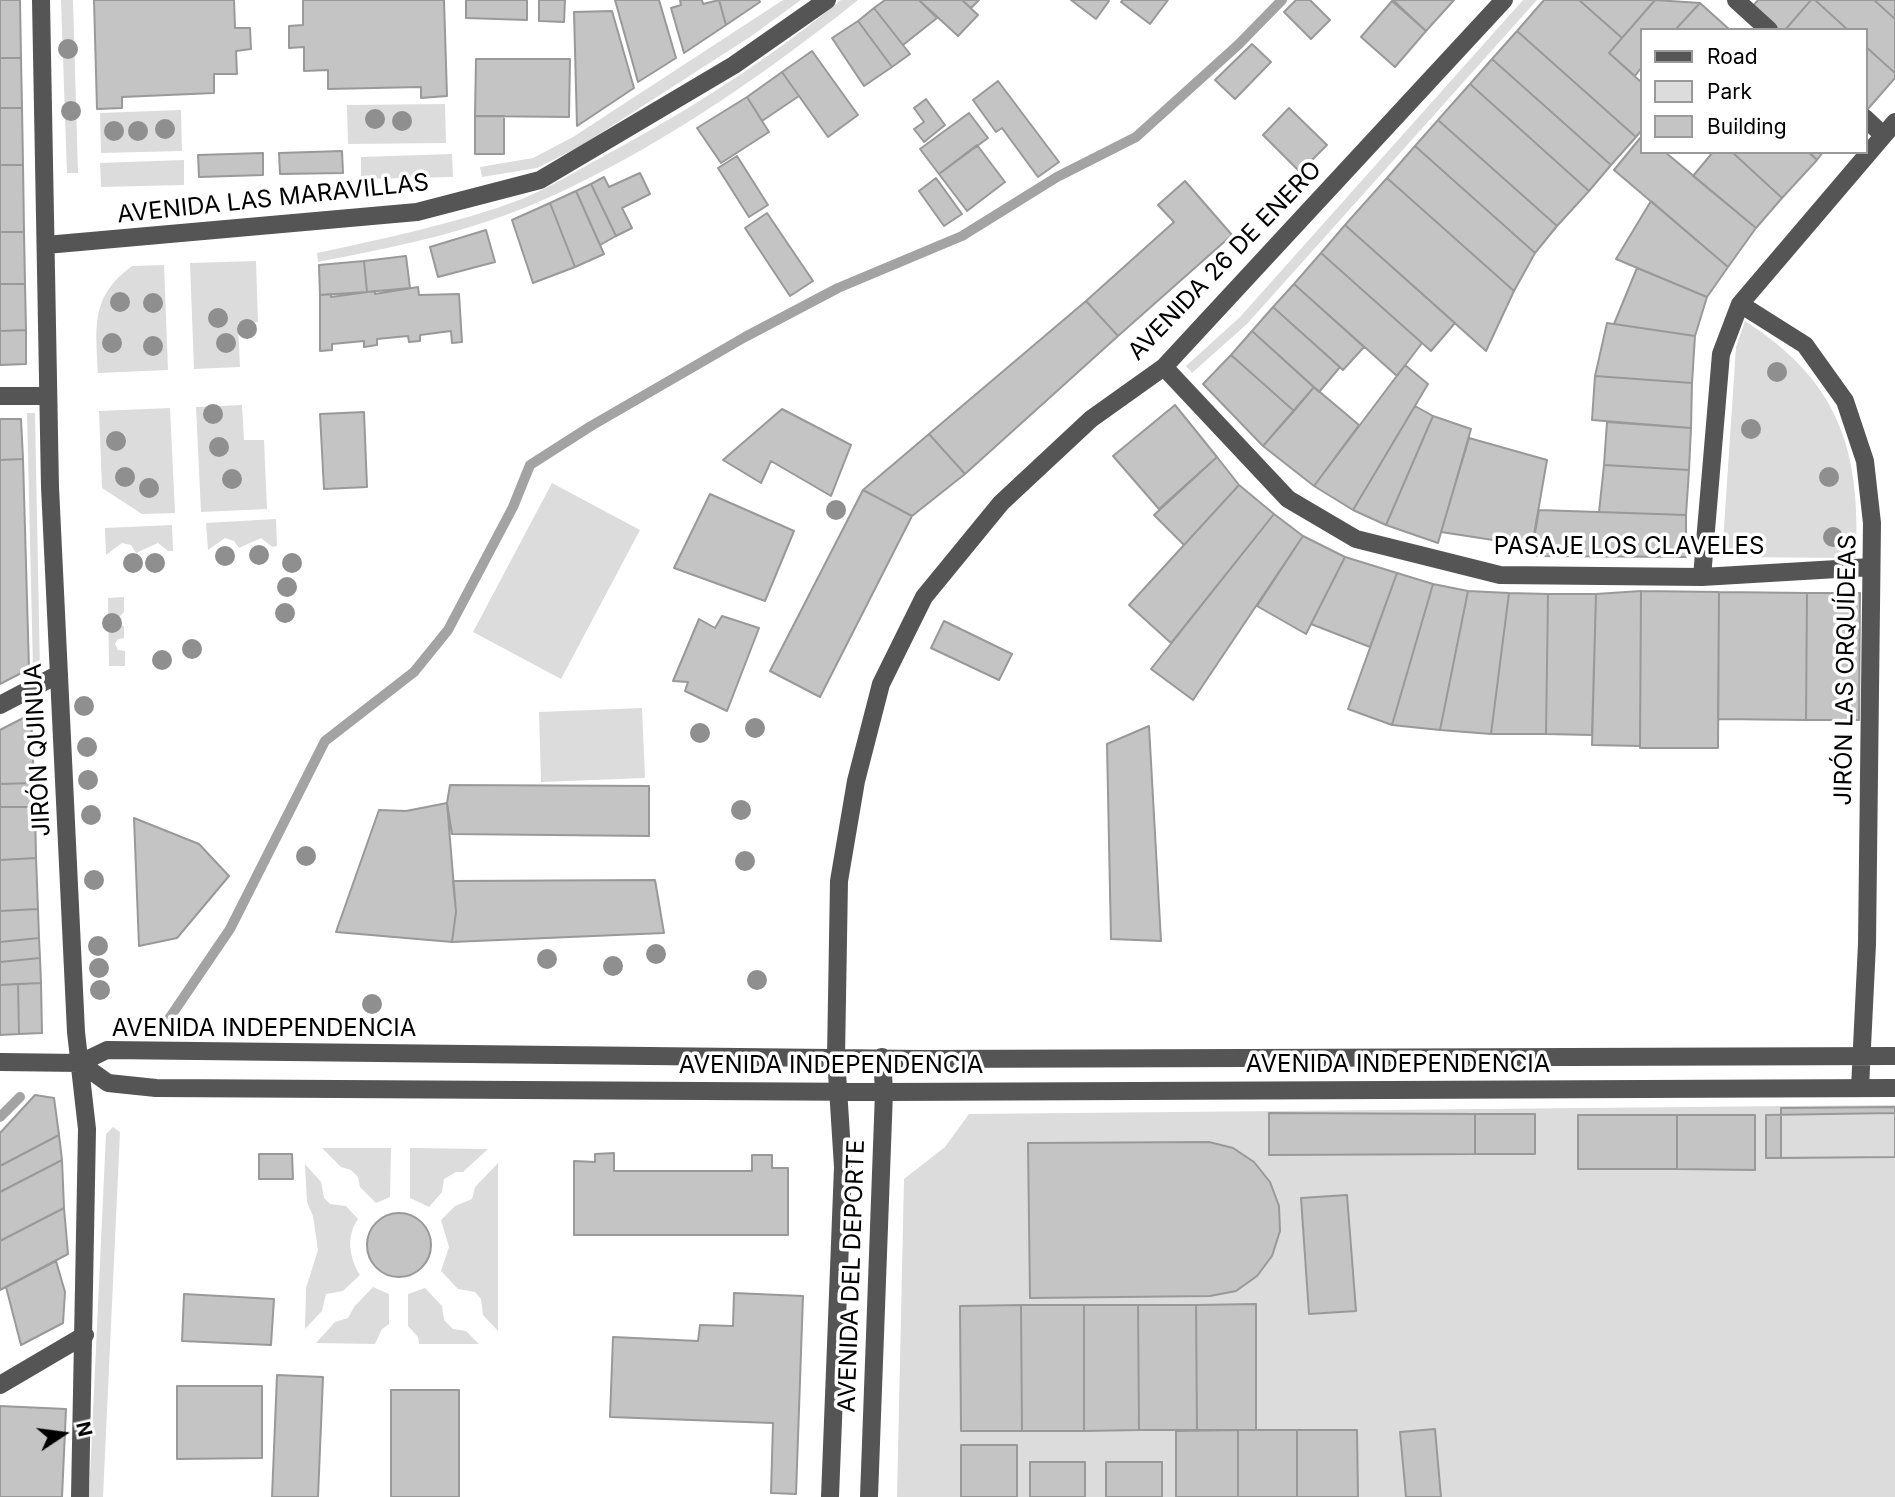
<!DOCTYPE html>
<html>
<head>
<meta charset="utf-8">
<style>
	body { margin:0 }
	#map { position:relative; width:1895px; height:1497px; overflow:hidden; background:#fff; font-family:Inter,sans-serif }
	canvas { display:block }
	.legend { position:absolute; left:1640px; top:28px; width:228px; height:126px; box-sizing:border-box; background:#fff; border:2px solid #999; margin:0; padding:9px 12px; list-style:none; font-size:21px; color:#000 }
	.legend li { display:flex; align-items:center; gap:14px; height:35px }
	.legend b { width:35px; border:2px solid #999 }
	.north { position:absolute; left:28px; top:1399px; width:70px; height:70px; -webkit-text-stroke:5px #fff; paint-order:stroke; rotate:77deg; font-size:19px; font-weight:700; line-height:28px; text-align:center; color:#000 }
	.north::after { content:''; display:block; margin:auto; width:24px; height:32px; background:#000; clip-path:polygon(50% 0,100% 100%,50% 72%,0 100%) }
</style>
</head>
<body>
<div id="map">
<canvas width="1895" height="1497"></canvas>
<ul class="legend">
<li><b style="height:9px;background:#555"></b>Road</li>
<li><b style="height:19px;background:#dcdcdc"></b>Park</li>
<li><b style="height:19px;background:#c4c4c4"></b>Building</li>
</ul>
<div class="north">N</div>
</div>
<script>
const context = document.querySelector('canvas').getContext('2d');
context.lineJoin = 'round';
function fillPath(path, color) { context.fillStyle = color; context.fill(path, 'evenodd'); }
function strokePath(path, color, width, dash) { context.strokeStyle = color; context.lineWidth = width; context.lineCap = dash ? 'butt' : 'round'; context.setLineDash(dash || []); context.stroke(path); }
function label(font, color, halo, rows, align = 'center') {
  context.font = font + ' Inter,sans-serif'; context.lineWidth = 7; context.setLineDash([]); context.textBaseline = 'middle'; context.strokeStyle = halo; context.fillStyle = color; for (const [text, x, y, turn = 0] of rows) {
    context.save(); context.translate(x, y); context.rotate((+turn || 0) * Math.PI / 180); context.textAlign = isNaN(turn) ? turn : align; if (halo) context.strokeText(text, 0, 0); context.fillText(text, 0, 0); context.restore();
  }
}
fillPath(new Path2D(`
	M 61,0 L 73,0 L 78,173 L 67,173 Z
	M 783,0 L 801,0 L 750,37 L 579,147 L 537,168 L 482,177 L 480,167 L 533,158 L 573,137 Z
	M 841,0 L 858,0 C 761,78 644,158 529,206 C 462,234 389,248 318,262 L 317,253 C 386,238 455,224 522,199 C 549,188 576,171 602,157 C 686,112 767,61 841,0 Z
	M 1523,0 L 1537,0 L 1247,324 L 1192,373 L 1186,366 L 1240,317 Z
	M 445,104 L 446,143 L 348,144 L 347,105 Z
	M 181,110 L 182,151 L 101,153 L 100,113 Z
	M 452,154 L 453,177 L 361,179 L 361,157 Z
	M 184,160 L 184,185 L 101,187 L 100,163 Z
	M 256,261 L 258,322 L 238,323 L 240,367 L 194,369 L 190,263 Z
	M 164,265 L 168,370 L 98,373 C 96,326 90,297 132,266 Z
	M 1745,321 C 1839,381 1861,450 1856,558 L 1722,557 L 1736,347 Z
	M 242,405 L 244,440 L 264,440 L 267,509 L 201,512 L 196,407 Z
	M 170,408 L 175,513 L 142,514 L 102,488 L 99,411 Z
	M 27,413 L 35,413 L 40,670 L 33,670 Z
	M 552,483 L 640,530 L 561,679 L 473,632 Z
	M 276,519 L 277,546 L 272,547 L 261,538 L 239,548 L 234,541 L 225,538 L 208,550 L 206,523 Z
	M 172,525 L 173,551 L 168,551 L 158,543 L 136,553 L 131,545 L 122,543 L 106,555 L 105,528 Z
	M 124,597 L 124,612 L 117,619 L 124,627 L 124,638 L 118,639 L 115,644 L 118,650 L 125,651 L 125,666 L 109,666 L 108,598 Z
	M 642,708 L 645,778 L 541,782 L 539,712 Z
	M 1895,1105 L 1895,1497 L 897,1497 L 904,1179 L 945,1147 L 969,1114 Z
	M 113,1127 L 120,1132 L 103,1497 L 89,1497 L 106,1134 Z
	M 322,1148 L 391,1148 L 390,1197 L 376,1203 L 360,1187 L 358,1177 L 351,1170 L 341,1167 Z
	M 410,1148 L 488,1149 L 463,1172 L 456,1172 L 444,1179 L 442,1192 L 429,1207 L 410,1198 Z
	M 498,1163 L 498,1331 L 483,1315 L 481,1299 L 475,1292 L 458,1289 L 441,1271 L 449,1247 L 441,1220 L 455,1206 L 472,1199 L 475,1187 Z
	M 305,1164 L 321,1182 L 324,1198 L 330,1204 L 346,1206 L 358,1219 C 346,1236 349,1258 360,1275 L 343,1291 L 326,1294 L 322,1311 L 305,1329 L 306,1288 L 318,1250 L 313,1216 L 307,1202 Z
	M 373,1287 L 389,1294 L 389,1324 L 382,1329 L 375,1344 L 316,1343 L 335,1322 L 348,1318 L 354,1307 Z
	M 425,1288 L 442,1306 L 444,1320 L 453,1329 L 466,1331 L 479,1344 L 419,1344 L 418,1337 L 408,1326 L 408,1294 Z`), '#dcdcdc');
strokePath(new Path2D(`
	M 160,1032 L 230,929 L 325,741 L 414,672 L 448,630 L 513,507 L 530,465 L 591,426 L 745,337 L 838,288 L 962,236 L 1057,177 L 1136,137 L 1238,45 L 1282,0
	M 0,1117 L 20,1097`), '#a3a3a3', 10);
const building = new Path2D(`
	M 0,0 L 20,0 L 21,58 L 0,58 Z
	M 94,0 L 234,0 L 235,28 L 250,28 L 251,49 L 236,51 L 237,74 L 214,74 L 214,93 L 122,97 L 122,108 L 97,109 Z
	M 303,0 L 444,0 L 447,96 L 421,98 L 421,87 L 328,89 L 328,70 L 304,71 L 304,47 L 289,48 L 289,26 L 303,25 Z
	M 466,0 L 527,0 L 527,20 L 466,18 Z
	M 539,0 L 565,0 L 564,22 L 539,21 Z
	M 615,0 L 659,0 L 676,58 L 638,82 Z
	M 680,0 L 702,0 L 703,4 L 719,0 L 726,25 L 684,53 L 671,8 L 681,5 Z
	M 719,0 L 759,0 L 760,2 L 726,25 Z
	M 885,0 L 919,0 L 937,18 L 903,45 L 874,8 Z
	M 919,0 L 962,0 L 978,15 L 958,36 Z
	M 962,0 L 979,0 L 971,8 Z
	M 1071,0 L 1108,0 L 1109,1 L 1096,19 Z
	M 1123,0 L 1168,0 L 1150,24 L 1121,2 Z
	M 1296,0 L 1310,0 L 1330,20 L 1311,39 L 1284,12 Z
	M 1393,0 L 1454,0 L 1426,31 Z
	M 1544,0 L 1579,0 L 1622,38 L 1609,53 L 1641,82 L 1641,131 L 1636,137 L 1517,31 Z
	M 1579,0 L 1655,0 L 1622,38 Z
	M 1655,0 L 1700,3 L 1675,30 L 1641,30 L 1641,68 L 1635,76 L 1609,53 Z
	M 1758,0 L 1811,0 L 1785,30 L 1778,30 L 1752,7 Z
	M 1811,0 L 1815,0 L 1848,30 L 1785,30 Z
	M 1815,0 L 1874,0 L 1895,19 L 1895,73 L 1865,46 L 1865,30 L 1848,30 Z
	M 1874,0 L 1895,0 L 1895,19 Z
	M 1392,1 L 1426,31 L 1395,67 L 1361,37 Z
	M 1700,3 L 1730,30 L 1675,30 Z
	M 874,8 L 910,54 L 892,67 L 858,21 Z
	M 612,11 L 634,88 L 577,126 L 574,12 Z
	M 858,21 L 892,67 L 864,86 L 832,38 Z
	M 1517,31 L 1636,137 L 1611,165 L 1492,59 Z
	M 1252,44 L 1271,62 L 1235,99 L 1215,80 Z
	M 1865,46 L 1895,73 L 1895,78 L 1867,110 Z
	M 812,51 L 858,115 L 828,137 L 782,72 Z
	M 0,58 L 21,58 L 22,108 L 0,108 Z
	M 476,59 L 570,59 L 569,117 L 475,116 Z
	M 1492,59 L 1611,165 L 1589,191 L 1470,84 Z
	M 782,72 L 799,96 L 762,121 L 747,97 Z
	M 998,81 L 1059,162 L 1038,177 L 1002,128 L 996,132 L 973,100 Z
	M 1470,84 L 1589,191 L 1557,226 L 1438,120 Z
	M 747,97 L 769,132 L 721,163 L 697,128 Z
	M 926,99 L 945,125 L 924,142 L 914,129 L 924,122 L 914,108 Z
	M 0,108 L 22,108 L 23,165 L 0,165 Z
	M 1289,108 L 1327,145 L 1300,172 L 1263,135 Z
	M 969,113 L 988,138 L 939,174 L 920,149 Z
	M 475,116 L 504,116 L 504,154 L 475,154 Z
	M 1438,120 L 1557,226 L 1535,253 L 1415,146 Z
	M 1641,137 L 1641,152 L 1665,152 L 1756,228 L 1728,267 L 1614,170 Z
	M 977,145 L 1005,182 L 967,211 L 939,174 Z
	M 1415,146 L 1535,253 L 1514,291 L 1387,178 Z
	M 342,151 L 343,173 L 280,174 L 279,153 Z
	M 1713,152 L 1732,152 L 1782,198 L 1756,228 L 1693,176 Z
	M 1732,152 L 1809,152 L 1817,160 L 1782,198 Z
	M 1808,152 L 1823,152 L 1817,160 Z
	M 263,153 L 263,175 L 199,177 L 198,155 Z
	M 737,156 L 768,205 L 749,217 L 718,168 Z
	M 0,165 L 23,165 L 24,232 L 0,232 Z
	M 640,173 L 650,194 L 622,208 L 632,228 L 616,236 L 591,184 L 604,177 L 609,187 Z
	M 936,178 L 962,214 L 944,226 L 919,191 Z
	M 1387,178 L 1514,291 L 1486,351 L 1345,225 Z
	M 1185,181 L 1232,235 L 1118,336 L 1086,301 L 1174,222 L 1158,205 Z
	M 591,184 L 616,236 L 600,245 L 576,191 Z
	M 576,191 L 604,254 L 575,267 L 550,203 Z
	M 1651,201 L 1728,267 L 1707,297 L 1616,259 Z
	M 550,203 L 575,267 L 533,283 L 512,220 Z
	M 767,213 L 813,281 L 790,296 L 745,228 Z
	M 1345,225 L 1455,323 L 1431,351 L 1321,253 Z
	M 486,230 L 495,262 L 438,277 L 430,247 Z
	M 0,232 L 24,232 L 25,284 L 0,284 Z
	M 1321,253 L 1422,343 L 1397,376 L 1294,284 Z
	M 406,256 L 410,288 L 367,292 L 364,261 Z
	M 364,261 L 367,292 L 320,295 L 319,265 Z
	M 1637,268 L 1707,297 L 1695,336 L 1614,324 Z
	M 0,284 L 25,284 L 26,330 L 0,331 Z
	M 1294,284 L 1364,347 L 1343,370 L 1273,307 Z
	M 418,287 L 419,295 L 459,294 L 462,342 L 452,343 L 451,331 L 420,335 L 420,341 L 409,342 L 408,336 L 377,339 L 377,345 L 364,347 L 364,341 L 332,344 L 332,350 L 320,351 L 320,295 L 331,294 L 331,297 L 375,291 L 375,294 Z
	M 1086,301 L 1118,336 L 965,474 L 929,434 Z
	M 1273,307 L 1340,367 L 1319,392 L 1252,331 Z
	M 1607,323 L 1695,336 L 1692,383 L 1595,376 Z
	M 26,330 L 26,364 L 0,365 L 0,331 Z
	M 1252,331 L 1314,387 L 1294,411 L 1231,355 Z
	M 1231,355 L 1294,411 L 1263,446 L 1203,384 Z
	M 1405,365 L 1428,384 L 1353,510 L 1314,486 Z
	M 1595,376 L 1692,383 L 1691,428 L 1592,420 Z
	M 1314,387 L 1359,425 L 1314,486 L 1263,446 Z
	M 1175,405 L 1217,457 L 1159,509 L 1113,456 Z
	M 1415,406 L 1433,416 L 1386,525 L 1353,510 Z
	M 782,409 L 851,445 L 831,496 L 771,461 L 761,483 L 723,460 Z
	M 364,412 L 367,487 L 324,489 L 320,414 Z
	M 1433,416 L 1471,429 L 1438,543 L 1386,525 Z
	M 0,419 L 21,419 L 23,459 L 0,460 Z
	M 1607,422 L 1691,428 L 1689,470 L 1604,465 Z
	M 929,434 L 965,474 L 912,516 L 863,490 Z
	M 1469,438 L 1547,460 L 1532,546 L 1441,532 Z
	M 1217,457 L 1239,485 L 1184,545 L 1154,515 Z
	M 23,459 L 29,669 L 0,684 L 0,460 Z
	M 1604,465 L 1689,470 L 1686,515 L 1599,512 Z
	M 1239,485 L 1274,514 L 1171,643 L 1129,605 Z
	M 863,490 L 912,516 L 820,697 L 770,671 Z
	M 710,494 L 794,531 L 765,601 L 674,568 Z
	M 1539,510 L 1686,515 L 1686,557 L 1531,556 Z
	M 1274,514 L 1303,536 L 1193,700 L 1151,669 Z
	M 1303,536 L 1345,557 L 1306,634 L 1257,606 Z
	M 1345,557 L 1397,573 L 1370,647 L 1311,624 Z
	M 1397,573 L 1433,584 L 1392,725 L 1348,709 Z
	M 1433,584 L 1468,591 L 1440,730 L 1392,725 Z
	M 1468,591 L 1509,593 L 1491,734 L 1440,730 Z
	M 1641,591 L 1640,746 L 1592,745 L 1596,594 Z
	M 1641,591 L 1719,592 L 1718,748 L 1640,748 Z
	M 1719,592 L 1807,593 L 1806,720 L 1718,719 Z
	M 1509,593 L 1548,594 L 1546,734 L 1491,734 Z
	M 1807,593 L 1860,593 L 1859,720 L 1806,720 Z
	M 1548,594 L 1596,594 L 1592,735 L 1546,734 Z
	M 722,616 L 759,628 L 727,711 L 685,691 L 688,682 L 673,681 L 699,619 L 715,628 Z
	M 944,621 L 1012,654 L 999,680 L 931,648 Z
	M 31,714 L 34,783 L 0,784 L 0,730 Z
	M 1149,726 L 1161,941 L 1111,939 L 1107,744 Z
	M 34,783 L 35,807 L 0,807 L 0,784 Z
	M 450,785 L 649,786 L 649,836 L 452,834 L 447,803 Z
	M 447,803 L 456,912 L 452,942 L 336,932 L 379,810 L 406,811 Z
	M 0,807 L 35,807 L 36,858 L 0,860 Z
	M 134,818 L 199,844 L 229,876 L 177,938 L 139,946 Z
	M 36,858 L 38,909 L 0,911 L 0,860 Z
	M 655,880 L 664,933 L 452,942 L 456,912 L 453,881 Z
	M 38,909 L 39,938 L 0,942 L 0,911 Z
	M 39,938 L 40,958 L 0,962 L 0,942 Z
	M 40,958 L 41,983 L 0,985 L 0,962 Z
	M 41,983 L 42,1033 L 19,1034 L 18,984 Z
	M 18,984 L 19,1034 L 0,1035 L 0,985 Z
	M 35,1095 L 54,1098 L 59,1135 L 0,1166 L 0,1133 Z
	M 1895,1107 L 1895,1157 L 1781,1158 L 1781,1108 Z
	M 1269,1113 L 1475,1114 L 1475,1154 L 1269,1155 Z
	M 1895,1113 L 1895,1157 L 1766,1158 L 1766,1115 Z
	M 1475,1114 L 1535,1114 L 1535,1154 L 1475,1154 Z
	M 1578,1115 L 1677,1115 L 1677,1169 L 1578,1169 Z
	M 1677,1115 L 1755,1115 L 1755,1170 L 1677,1169 Z
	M 59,1135 L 62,1160 L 0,1192 L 0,1166 Z
	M 1209,1142 L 1233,1148 L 1254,1162 L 1270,1182 L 1279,1206 L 1280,1231 L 1272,1256 L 1257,1276 L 1236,1291 L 1210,1296 L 1030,1298 L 1028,1143 Z
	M 614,1153 L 614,1171 L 752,1171 L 752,1155 L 772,1155 L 772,1168 L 788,1168 L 788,1235 L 574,1235 L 574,1161 L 595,1162 L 595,1154 Z
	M 259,1154 L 292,1154 L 293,1179 L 259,1179 Z
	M 62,1160 L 64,1208 L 0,1241 L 0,1192 Z
	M 1347,1195 L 1356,1311 L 1309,1314 L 1301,1198 Z
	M 64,1208 L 68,1254 L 0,1290 L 0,1241 Z
	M367 1245a32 32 0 1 1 64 0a32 32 0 1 1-64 0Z
	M 56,1261 L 65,1292 L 63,1323 L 21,1345 L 6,1287 Z
	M 734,1293 L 803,1296 L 796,1494 L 771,1493 L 773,1423 L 610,1417 L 613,1337 L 698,1341 L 700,1325 L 733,1326 Z
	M 184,1294 L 274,1299 L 271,1345 L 182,1341 Z
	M 1256,1304 L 1256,1430 L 1197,1430 L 1196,1305 Z
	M 1021,1305 L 1022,1431 L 961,1431 L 960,1306 Z
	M 1021,1305 L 1084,1305 L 1084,1431 L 1022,1431 Z
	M 1084,1305 L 1138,1305 L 1139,1430 L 1084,1431 Z
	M 1138,1305 L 1196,1305 L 1197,1430 L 1139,1430 Z
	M 277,1375 L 323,1377 L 318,1497 L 272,1497 Z
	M 177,1386 L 262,1386 L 262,1458 L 177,1459 Z
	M 391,1390 L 459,1390 L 459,1497 L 391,1497 Z
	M 0,1406 L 66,1409 L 62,1497 L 0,1497 Z
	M 1435,1429 L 1441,1497 L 1406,1497 L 1400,1432 Z
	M 1238,1430 L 1297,1430 L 1297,1497 L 1238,1497 Z
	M 1238,1430 L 1238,1497 L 1176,1497 L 1176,1431 Z
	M 1297,1430 L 1357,1430 L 1358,1497 L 1297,1497 Z
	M 961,1445 L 1017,1445 L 1017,1497 L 961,1497 Z
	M 1030,1462 L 1085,1462 L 1085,1497 L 1030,1497 Z
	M 1106,1462 L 1162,1462 L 1162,1497 L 1106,1497 Z`);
fillPath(building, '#c4c4c4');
strokePath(building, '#999', 2);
strokePath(new Path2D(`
	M 41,0 L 50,487 L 76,1032 L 87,1129 L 80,1497
	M 1736,0 L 1769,30
	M 1865,118 L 1883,135
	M 46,245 L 417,212 L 540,180 L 734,65 L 827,0
	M 1740,304 L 1805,345 L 1845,401 L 1865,461 L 1872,523 L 1867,944 L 1860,1088
	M 1164,367 L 1288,499 L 1356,539 L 1500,575 L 1702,577 L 1871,567
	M 0,396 L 47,396
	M 1702,577 L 1721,354 L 1740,304 L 1895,122
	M 0,705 L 59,674
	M 0,1062 L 80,1063 L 107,1050 L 920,1059 L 1895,1056
	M 80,1063 L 108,1083 L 156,1088 L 884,1092 L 1895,1088
	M 0,1385 L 85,1335
	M 830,1497 L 843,1167 L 836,1057 L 839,881 L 856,781 L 881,684 L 924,597 L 1001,503 L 1091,419 L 1164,367 L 1504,0
	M 869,1497 L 884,1092 L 882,1057`), '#555', 18);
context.fillStyle = '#8f8f8f';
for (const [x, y] of [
	[68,49],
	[71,111],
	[375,119],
	[402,121],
	[165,129],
	[114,131],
	[138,131],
	[120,302],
	[153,303],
	[218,318],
	[247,329],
	[112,343],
	[226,343],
	[153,346],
	[1777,372],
	[213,414],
	[1751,429],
	[116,441],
	[219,447],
	[125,477],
	[1829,477],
	[232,479],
	[149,488],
	[836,510],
	[1833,537],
	[1747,545],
	[259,555],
	[225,556],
	[133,563],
	[155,563],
	[292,563],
	[287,587],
	[285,613],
	[112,623],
	[192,649],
	[162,660],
	[84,706],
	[755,728],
	[700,733],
	[87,747],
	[88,780],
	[741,810],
	[91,815],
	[306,856],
	[745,861],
	[94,880],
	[98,946],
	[656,954],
	[547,959],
	[613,966],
	[99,968],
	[757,980],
	[100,990],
	[372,1004]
]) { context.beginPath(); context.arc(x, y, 10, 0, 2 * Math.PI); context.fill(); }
label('24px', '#000', '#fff', [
	["AVENIDA LAS MARAVILLAS",273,199,-6],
	["AVENIDA 26 DE ENERO",1225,261,-46],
	["PASAJE LOS CLAVELES",1629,547],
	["JIRÓN LAS ORQUÍDEAS",1846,670,-89],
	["JIRÓN QUINUA",38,750,-93],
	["AVENIDA INDEPENDENCIA",264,1029],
	["AVENIDA INDEPENDENCIA",1398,1065],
	["AVENIDA INDEPENDENCIA",831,1066],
	["AVENIDA DEL DEPORTE",852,1276,-88]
]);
</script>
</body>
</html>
